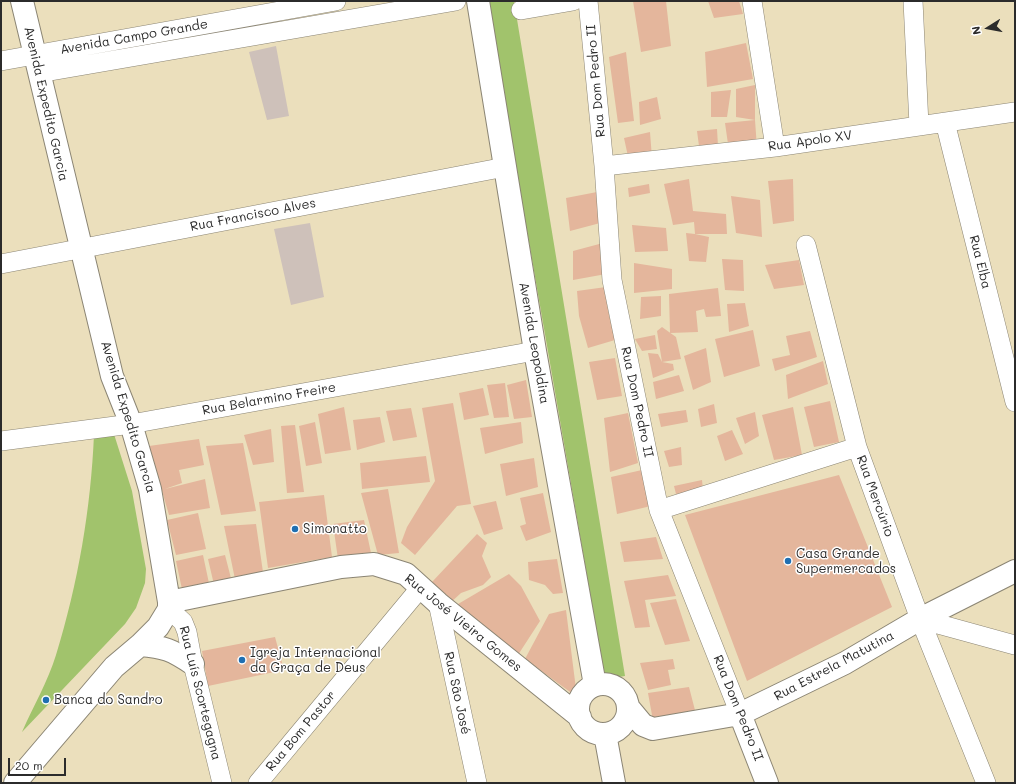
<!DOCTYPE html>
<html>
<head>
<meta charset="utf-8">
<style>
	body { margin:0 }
	#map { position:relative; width:1016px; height:784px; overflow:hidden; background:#ebdfbc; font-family:Mali,sans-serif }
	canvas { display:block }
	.frame { position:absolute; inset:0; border:2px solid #2b2b2b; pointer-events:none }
	.north { position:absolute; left:968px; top:8px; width:40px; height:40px; -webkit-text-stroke:3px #fff; paint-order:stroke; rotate:259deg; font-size:11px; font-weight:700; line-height:16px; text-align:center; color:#2b2b2b }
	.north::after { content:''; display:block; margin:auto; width:14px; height:18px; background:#2b2b2b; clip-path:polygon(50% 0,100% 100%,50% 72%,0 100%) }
	.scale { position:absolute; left:8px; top:758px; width:58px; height:18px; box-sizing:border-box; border:2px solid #2b2b2b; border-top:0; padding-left:5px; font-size:12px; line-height:14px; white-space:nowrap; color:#2b2b2b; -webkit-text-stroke:3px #fff; paint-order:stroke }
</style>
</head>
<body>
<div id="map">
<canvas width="1016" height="784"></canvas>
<div class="frame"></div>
<div class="north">N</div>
<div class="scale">20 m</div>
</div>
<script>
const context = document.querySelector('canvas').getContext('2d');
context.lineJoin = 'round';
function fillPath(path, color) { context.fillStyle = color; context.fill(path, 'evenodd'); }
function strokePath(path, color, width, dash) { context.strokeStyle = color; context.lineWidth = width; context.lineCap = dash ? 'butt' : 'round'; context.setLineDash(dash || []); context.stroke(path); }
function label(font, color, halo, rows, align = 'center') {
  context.font = font + ' Mali,sans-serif'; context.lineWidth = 3; context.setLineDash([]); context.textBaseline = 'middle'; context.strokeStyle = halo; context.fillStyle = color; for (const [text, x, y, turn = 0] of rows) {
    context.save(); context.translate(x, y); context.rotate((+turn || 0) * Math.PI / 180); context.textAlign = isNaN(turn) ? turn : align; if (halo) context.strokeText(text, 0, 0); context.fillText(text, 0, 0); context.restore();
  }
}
fillPath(new Path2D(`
	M 276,46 L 289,116 L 267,120 L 249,52 Z
	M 310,223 L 324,297 L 291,305 L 274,229 Z`), '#cec1ba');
fillPath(new Path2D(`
	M 487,1 L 514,1 L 625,676 L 605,679 Z
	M 113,431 L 132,491 L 146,569 L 145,583 L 136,608 L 125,624 L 22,732 C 33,707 48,681 56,655 C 78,584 91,508 94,434 Z`), '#a1c36c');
fillPath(new Path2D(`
	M 633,1 L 666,1 L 671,46 L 641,52 Z
	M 708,1 L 739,1 L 743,14 L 714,18 Z
	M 746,43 L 753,79 L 707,87 L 705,52 Z
	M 626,52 L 634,121 L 618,123 L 609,57 Z
	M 755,85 L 755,120 L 736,117 L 736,89 Z
	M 731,90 L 727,117 L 711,117 L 711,92 Z
	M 657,97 L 661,119 L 640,125 L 639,102 Z
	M 755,120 L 757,148 L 729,151 L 725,123 Z
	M 717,129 L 718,146 L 699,146 L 697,131 Z
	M 650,132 L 652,158 L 629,161 L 624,138 Z
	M 689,179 L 693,211 L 726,214 L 727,234 L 695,234 L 709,237 L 706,262 L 689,261 L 686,233 L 695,234 L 694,222 L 673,225 L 664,184 Z
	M 793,179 L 794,221 L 773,224 L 768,181 Z
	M 649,184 L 650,193 L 629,197 L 628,188 Z
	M 597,192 L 604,222 L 570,231 L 566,198 Z
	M 731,196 L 760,200 L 762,237 L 736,233 Z
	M 632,225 L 666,228 L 668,251 L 635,252 Z
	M 603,243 L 606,274 L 573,280 L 573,251 Z
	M 722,259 L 743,260 L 744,291 L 725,290 Z
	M 799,260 L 804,285 L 774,289 L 765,265 Z
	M 634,263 L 672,269 L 672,289 L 634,293 Z
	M 606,287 L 608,310 L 615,340 L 588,348 L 579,316 L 577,291 Z
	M 718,288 L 721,316 L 706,317 L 704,309 L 696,311 L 698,332 L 670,333 L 669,294 Z
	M 661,296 L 661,316 L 640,319 L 641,297 Z
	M 745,303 L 749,326 L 729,332 L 727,304 Z
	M 662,327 L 676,337 L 681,359 L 662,362 L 657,331 Z
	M 753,330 L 760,366 L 724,377 L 715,339 Z
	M 810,331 L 817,357 L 775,371 L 772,359 L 790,355 L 786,336 Z
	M 655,335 L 657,349 L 642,351 L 635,339 Z
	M 706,348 L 711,382 L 693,390 L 684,356 Z
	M 648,353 L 658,354 L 662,362 L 673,364 L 674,370 L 653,378 Z
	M 615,358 L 622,396 L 597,400 L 589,362 Z
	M 823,361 L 828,384 L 788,399 L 786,375 Z
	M 679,375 L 684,391 L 656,399 L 653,382 Z
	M 526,380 L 532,417 L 514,419 L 507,385 Z
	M 505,383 L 509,417 L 494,418 L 487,385 Z
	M 483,388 L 489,415 L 464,420 L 459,393 Z
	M 830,401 L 839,442 L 814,447 L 804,407 Z
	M 453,403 L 471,504 L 457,506 L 415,555 L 401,543 L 407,527 L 435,481 L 422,408 Z
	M 714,404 L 717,423 L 701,427 L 698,409 Z
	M 344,407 L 351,450 L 325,454 L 318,414 Z
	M 793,407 L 802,455 L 774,460 L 762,415 Z
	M 411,408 L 417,437 L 393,441 L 386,411 Z
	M 686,410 L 688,422 L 661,427 L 658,414 Z
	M 755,412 L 759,436 L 745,444 L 736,418 Z
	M 628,413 L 638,463 L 610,472 L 604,418 Z
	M 380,417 L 385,442 L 357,450 L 353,420 Z
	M 315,422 L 322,463 L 306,466 L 299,426 Z
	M 521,422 L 523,443 L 485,454 L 480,428 Z
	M 295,425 L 304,492 L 287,493 L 281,426 Z
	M 271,429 L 274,462 L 253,465 L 244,435 Z
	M 732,430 L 743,454 L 725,461 L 717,436 Z
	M 199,439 L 204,465 L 179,470 L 182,483 L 165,489 L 205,479 L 210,508 L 169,515 L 149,446 Z
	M 243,443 L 256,511 L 221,515 L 206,446 Z
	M 681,447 L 682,465 L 669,467 L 664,451 Z
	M 426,456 L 430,482 L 362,489 L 360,463 Z
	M 534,458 L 538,487 L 506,496 L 500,464 Z
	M 642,470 L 651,506 L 617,514 L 611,477 Z
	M 839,475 L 892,607 L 747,681 L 685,515 Z
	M 702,480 L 703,490 L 676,494 L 674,486 Z
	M 388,489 L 399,553 L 378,555 L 361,493 Z
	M 543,493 L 551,532 L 526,541 L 520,526 L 526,524 L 520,498 Z
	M 324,495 L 332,557 L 268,568 L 259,502 Z
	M 496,501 L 503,529 L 484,535 L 473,506 Z
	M 198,513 L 206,549 L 176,555 L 167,520 Z
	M 364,520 L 371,553 L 338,559 L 333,524 Z
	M 256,524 L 264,579 L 236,584 L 224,526 Z
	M 477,534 L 487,543 L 482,556 L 491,577 L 483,585 L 461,593 L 449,604 L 432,582 Z
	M 656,537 L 663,559 L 624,562 L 620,542 Z
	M 203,555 L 210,588 L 183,594 L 176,561 Z
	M 225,555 L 233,586 L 215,589 L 208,559 Z
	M 557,559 L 563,593 L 553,594 L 545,585 L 529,580 L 528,562 Z
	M 509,574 L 521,586 L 540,621 L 516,658 L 453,607 Z
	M 668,575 L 676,596 L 645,600 L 650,627 L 635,628 L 624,581 Z
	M 676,599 L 690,641 L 665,645 L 650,603 Z
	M 566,610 L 577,697 L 525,659 L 549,614 Z
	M 275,637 L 284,670 L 208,686 L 202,651 Z
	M 673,659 L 675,669 L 668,670 L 671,685 L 648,690 L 640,663 Z
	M 689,687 L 697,718 L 654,726 L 648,693 Z`), '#e4b69c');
const street = new Path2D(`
	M 588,1 L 604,166 L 612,280 L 659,510 L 740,714
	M 752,1 L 775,147
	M 913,1 L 919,125
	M 521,10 L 573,1
	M 1,61 L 336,1
	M 39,73 L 456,1
	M 945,122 L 1015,402
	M 604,166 L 775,147 L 1015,112
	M 806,245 L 857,447 L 920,619 L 986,783
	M 1,264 L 505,167
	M 1,441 L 131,424 L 535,351
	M 659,510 L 857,447
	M 438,603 L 477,783
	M 169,609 L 183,622 L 187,632 L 193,664 L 222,783
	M 920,619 L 1015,645
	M 258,783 L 421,587`);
const secondary = new Path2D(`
	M 478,1 L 535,351 L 595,685
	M 169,602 L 341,567 L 374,564 L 406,574 L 438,603 L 580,717
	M 140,645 C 165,647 172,650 193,664
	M578 709a25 25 0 1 1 50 0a25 25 0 1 1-50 0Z
	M 628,707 L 643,725 L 653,729 L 740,714 L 845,663 L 920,619 L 1015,571
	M 740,714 L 767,783
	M 605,734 L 614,783
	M 15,783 L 114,667 L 140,645 L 158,627 L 169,609 L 169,602 L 150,489 L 131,424 L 112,376 L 22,1`);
strokePath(street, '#8b8574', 20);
strokePath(secondary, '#8b8574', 24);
strokePath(street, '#fff', 19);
strokePath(secondary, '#fff', 22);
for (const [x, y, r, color] of [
	[295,529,4,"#1f6fb2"],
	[788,561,4,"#1f6fb2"],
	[242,660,4,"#1f6fb2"],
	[46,700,4,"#1f6fb2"]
]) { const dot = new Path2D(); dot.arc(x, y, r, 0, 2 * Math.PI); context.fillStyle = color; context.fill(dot); strokePath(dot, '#fff', 1.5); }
label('13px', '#2b2b2b', '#fff', [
	["Avenida Campo Grande",134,37,-10],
	["Rua Dom Pedro II",596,81,-95],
	["Avenida Expedito Garcia",46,104,77],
	["Rua Apolo XV",810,141,-8],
	["Rua Francisco Alves",253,215,-11],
	["Rua Elba",980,262,76],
	["Avenida Leopoldina",534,343,80],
	["Rua Belarmino Freire",269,399,-10],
	["Rua Dom Pedro II",637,402,78],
	["Avenida Expedito Garcia",128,417,73],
	["Rua Mercúrio",875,496,70],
	["Rua José Vieira Gomes",463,623,39],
	["Rua Estrela Matutina",834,666,-28],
	["Rua Luís Scortegagna",200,693,76],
	["Rua São José",457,693,78],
	["Rua Dom Pedro II",738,708,68],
	["Rua Bom Pastor",301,731,-50]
]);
label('13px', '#2b2b2b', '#fff', [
	["Simonatto",303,529],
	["Casa Grande",796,554],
	["Supermercados",796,569],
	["Igreja Internacional",250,653],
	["da Graça de Deus",250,668],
	["Banca do Sandro",54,700]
], 'left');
</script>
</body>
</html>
